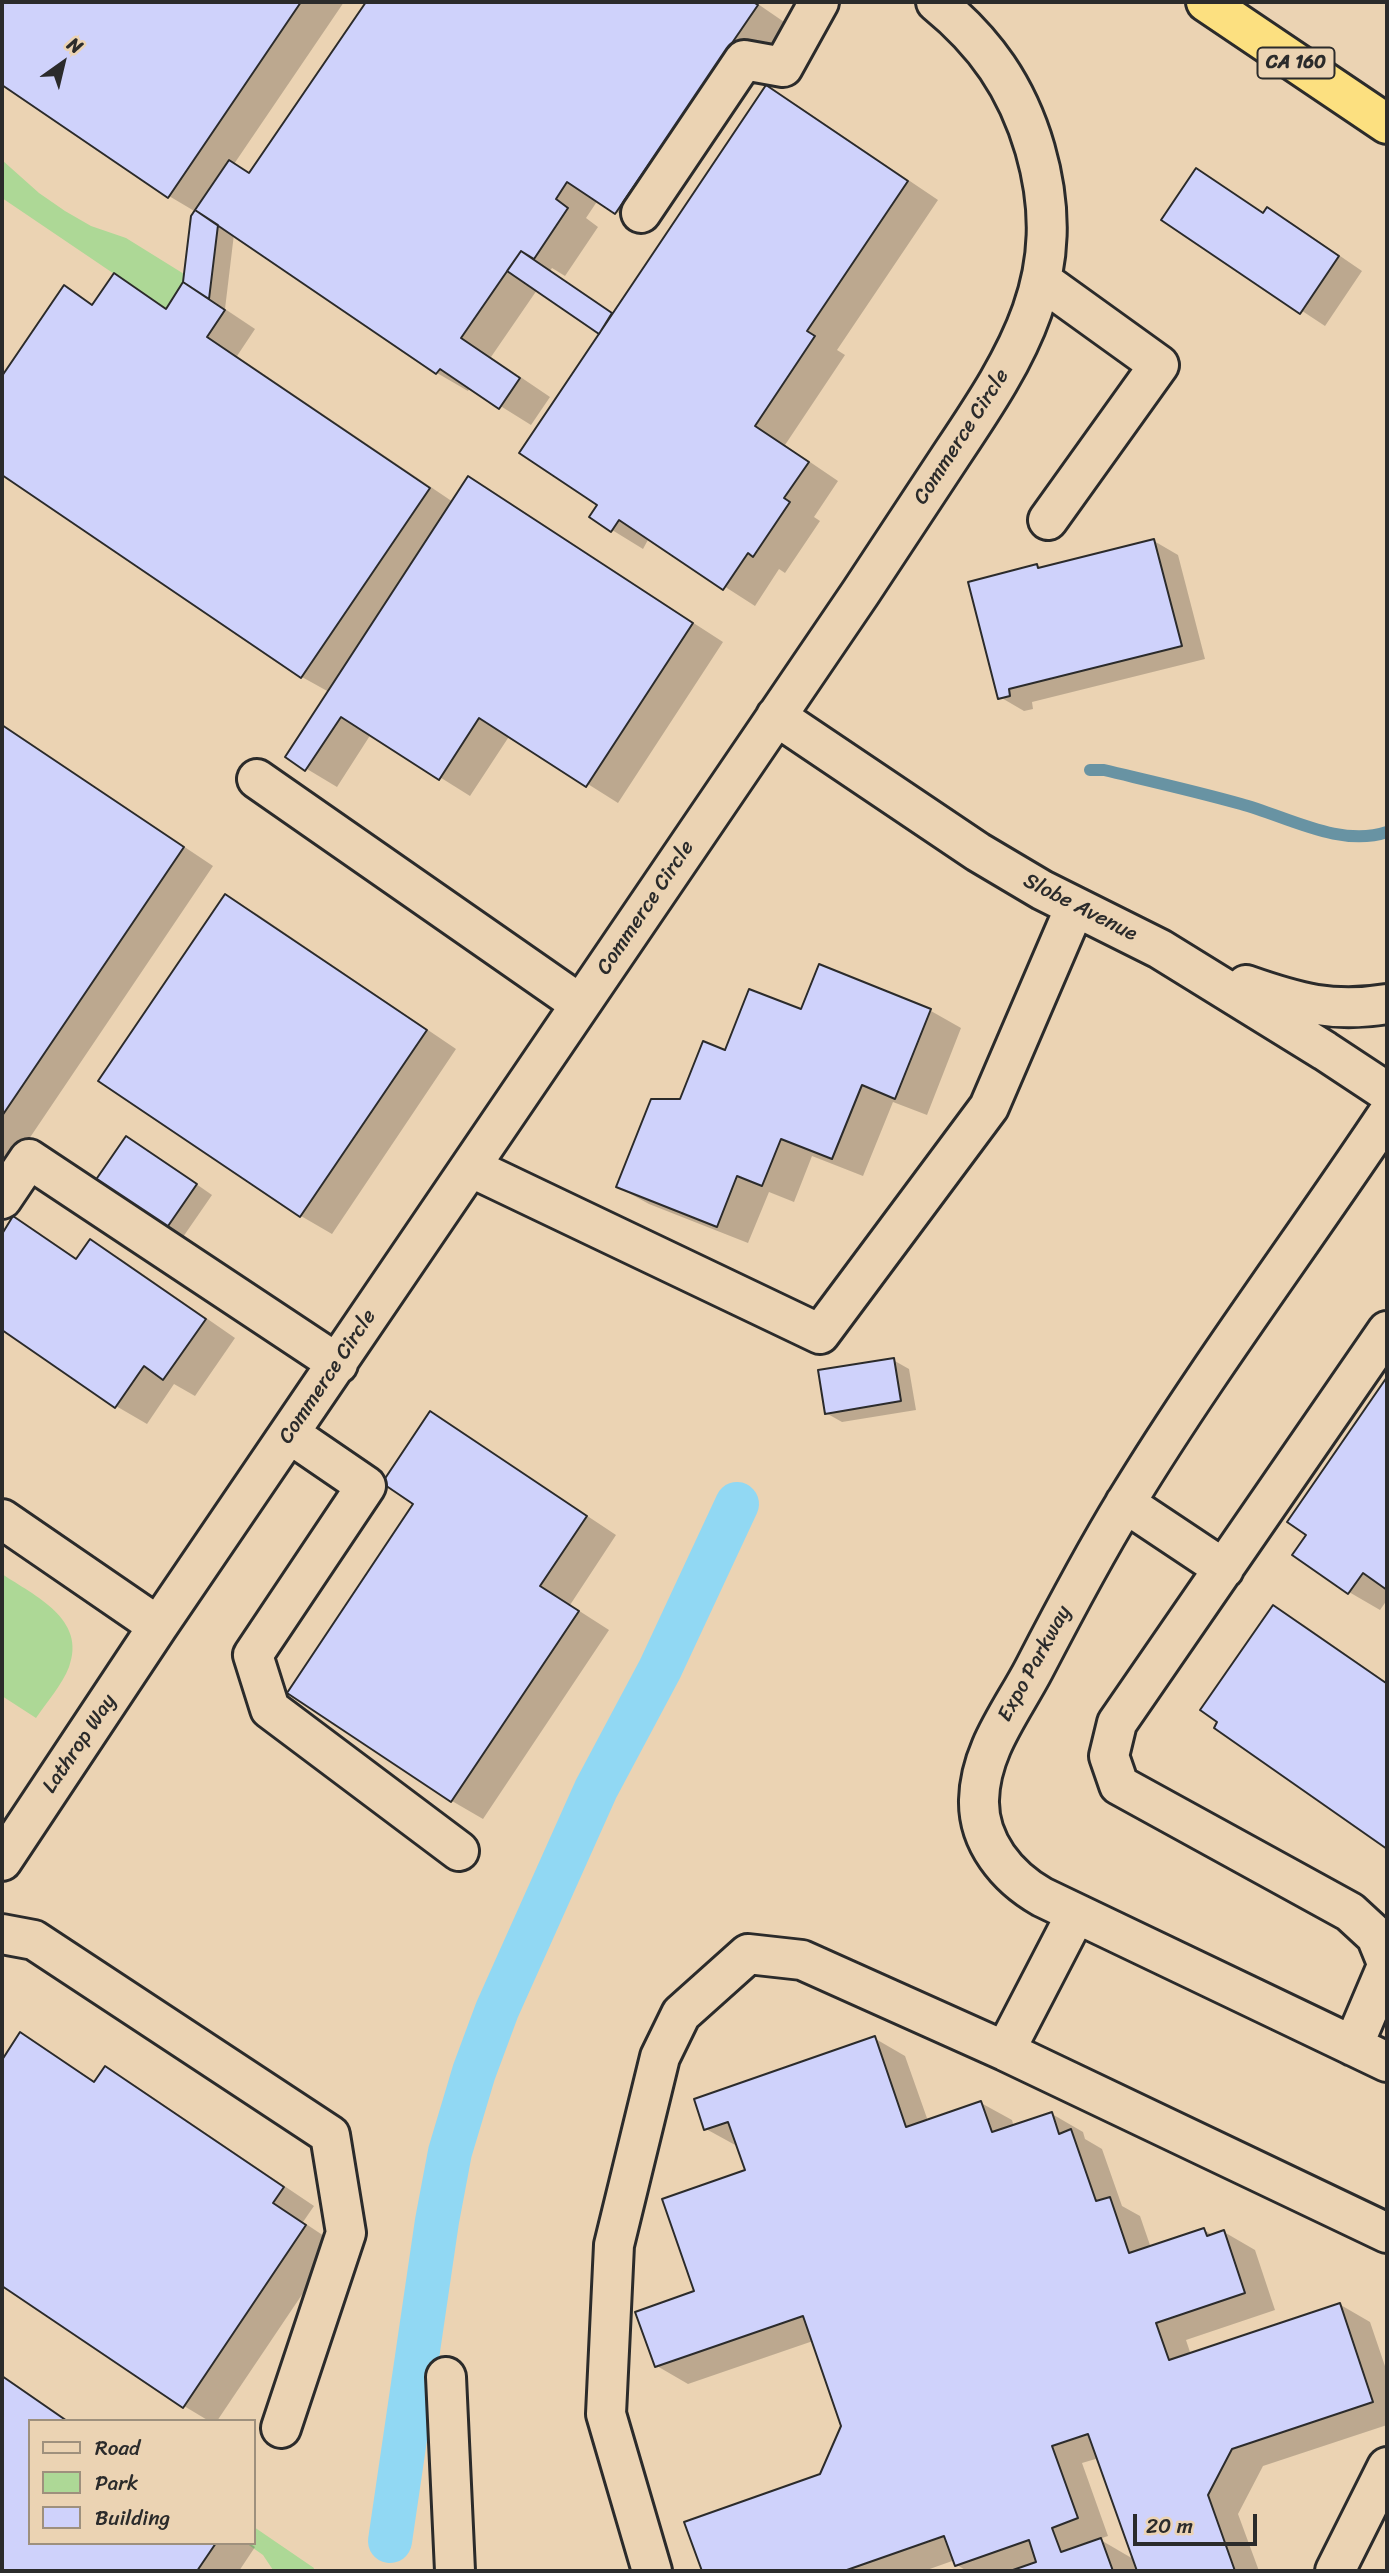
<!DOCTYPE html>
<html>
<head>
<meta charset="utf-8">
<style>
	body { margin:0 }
	#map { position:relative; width:1389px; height:2573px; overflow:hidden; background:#ebd3b3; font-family:Sriracha,sans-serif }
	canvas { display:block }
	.frame { position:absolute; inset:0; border:4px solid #2b2b2b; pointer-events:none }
	.legend { position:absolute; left:28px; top:2419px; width:228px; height:126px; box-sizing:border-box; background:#ebd3b3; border:2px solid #9e907d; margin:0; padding:9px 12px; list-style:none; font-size:21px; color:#2b2b2b }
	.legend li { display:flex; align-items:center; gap:14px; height:35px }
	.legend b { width:35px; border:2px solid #9e907d }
	.north { position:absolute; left:28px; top:28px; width:70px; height:70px; -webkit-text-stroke:5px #ebd3b3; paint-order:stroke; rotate:34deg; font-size:19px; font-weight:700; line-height:28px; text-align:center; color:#2b2b2b }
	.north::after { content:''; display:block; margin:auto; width:24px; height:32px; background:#2b2b2b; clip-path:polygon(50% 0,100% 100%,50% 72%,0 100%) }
	.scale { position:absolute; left:1133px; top:2514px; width:124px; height:32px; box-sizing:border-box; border:4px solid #2b2b2b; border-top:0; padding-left:9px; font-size:21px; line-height:24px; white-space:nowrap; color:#2b2b2b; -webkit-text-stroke:5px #ebd3b3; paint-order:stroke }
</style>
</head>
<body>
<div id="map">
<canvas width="1389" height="2573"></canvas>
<div class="frame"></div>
<ul class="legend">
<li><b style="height:9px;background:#ebd3b3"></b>Road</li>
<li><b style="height:19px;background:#add896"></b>Park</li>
<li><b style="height:19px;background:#cfd2fb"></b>Building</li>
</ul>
<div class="north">N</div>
<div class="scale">20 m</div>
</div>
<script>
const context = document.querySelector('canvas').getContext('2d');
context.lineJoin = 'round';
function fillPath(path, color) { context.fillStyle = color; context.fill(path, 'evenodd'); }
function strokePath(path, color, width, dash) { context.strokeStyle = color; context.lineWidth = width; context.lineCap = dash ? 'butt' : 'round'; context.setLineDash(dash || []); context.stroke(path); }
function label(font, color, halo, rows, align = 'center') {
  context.font = font + ' Sriracha,sans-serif'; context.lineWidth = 6; context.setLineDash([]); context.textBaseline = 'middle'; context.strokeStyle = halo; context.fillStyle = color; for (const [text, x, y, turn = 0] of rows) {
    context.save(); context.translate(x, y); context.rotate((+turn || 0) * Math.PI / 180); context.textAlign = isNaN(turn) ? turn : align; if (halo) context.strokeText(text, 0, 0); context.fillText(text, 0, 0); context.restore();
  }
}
fillPath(new Path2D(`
	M 2,160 L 39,193 L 65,211 L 91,226 L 126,238 L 184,274 L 183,282 L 166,309 L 2,198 Z
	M 2,1574 C 35,1596 87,1619 69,1667 C 62,1685 47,1702 36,1718 L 2,1696 Z
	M 254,2527 L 314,2568 L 313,2571 L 273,2570 L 263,2555 L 246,2543 L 254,2543 Z`), '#add896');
fillPath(new Path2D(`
	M 2,2 L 344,2 L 234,164 L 251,174 L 368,2 L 755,2 L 787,24 L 647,231 L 598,200 L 586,218 L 598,227 L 565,276 L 552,268 L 550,271 L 614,315 L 767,88 L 797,105 L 938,200 L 837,350 L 845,355 L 785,445 L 838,481 L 814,517 L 820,521 L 785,573 L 779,569 L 755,606 L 649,538 L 643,549 L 591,517 L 599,505 L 601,334 L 537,290 L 491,357 L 550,397 L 531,425 L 470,387 L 468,391 L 437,373 L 234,234 L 225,309 L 255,329 L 237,356 L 453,502 L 469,478 L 723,642 L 618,803 L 510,735 L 470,796 L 371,734 L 337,787 L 287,757 L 329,692 L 302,677 L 2,473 L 2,380 L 64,288 L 94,305 L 114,276 L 168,309 L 185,283 L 196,212 L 169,196 L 2,83 Z
	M 1197,171 L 1265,214 L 1268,209 L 1292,223 L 1362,271 L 1325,326 L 1164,220 Z
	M 1154,541 L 1178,555 L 1205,659 L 1032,702 L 1033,709 L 1024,711 L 1000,697 L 1037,566 L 1042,569 Z
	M 2,725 L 213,866 L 2,1179 Z
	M 226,896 L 257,914 L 456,1049 L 332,1234 L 301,1216 L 101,1081 Z
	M 820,966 L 931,1011 L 961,1028 L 927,1115 L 893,1102 L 863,1176 L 812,1156 L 794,1202 L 769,1192 L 748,1243 L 649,1204 L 618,1187 L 682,1101 L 726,1052 L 802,1011 Z
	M 143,1147 L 212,1195 L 183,1237 L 167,1228 Z
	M 14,1219 L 78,1259 L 90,1241 L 121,1259 L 235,1338 L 195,1396 L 174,1384 L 147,1424 L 116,1406 L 2,1328 L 2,1237 Z
	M 893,1360 L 909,1369 L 916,1410 L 842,1422 L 826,1413 Z
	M 1387,1380 L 1387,1600 L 1380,1610 L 1349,1592 L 1294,1554 L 1308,1534 L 1289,1522 Z
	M 430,1414 L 461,1432 L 616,1535 L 570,1605 L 609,1630 L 483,1819 L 452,1801 L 290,1692 L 415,1504 Z
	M 1273,1607 L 1304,1625 L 1387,1683 L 1387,1847 L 1216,1727 Z
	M 21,2035 L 96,2082 L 105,2068 L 136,2086 L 314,2206 L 303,2222 L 336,2244 L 217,2421 L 209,2421 L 184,2406 L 2,2284 L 2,2063 Z
	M 874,2038 L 905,2056 L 928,2121 L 981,2103 L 1012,2120 L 1014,2127 L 1052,2114 L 1083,2132 L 1085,2139 L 1102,2149 L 1122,2206 L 1140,2216 L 1151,2248 L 1204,2230 L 1214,2236 L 1224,2232 L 1255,2250 L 1275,2310 L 1186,2340 L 1191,2355 L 1339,2304 L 1370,2322 L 1387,2372 L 1387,2425 L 1263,2466 L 1238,2514 L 1259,2571 L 967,2571 L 957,2565 L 955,2560 L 924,2571 L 704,2571 L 687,2523 L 821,2476 L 843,2426 L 813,2341 L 688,2384 L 657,2366 L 696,2292 L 747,2171 L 737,2146 L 706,2129 ZM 1099,2458 L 1135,2560 L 1099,2539 L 1108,2536 L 1082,2463 Z
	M 2,2375 L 69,2421 L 30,2421 L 30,2543 L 249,2543 L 255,2547 L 239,2571 L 2,2570 Z`), '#0003');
strokePath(new Path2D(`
	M 1090,770 L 1104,770 C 1150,781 1195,791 1241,804 C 1286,816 1340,848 1387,832`), '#6893a3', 12);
strokePath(new Path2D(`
	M 390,2541 L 437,2221 L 450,2152 L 474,2072 L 497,2010 L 596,1789 L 660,1669 L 737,1504`), '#91d8f3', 44);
const building = new Path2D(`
	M 2,2 L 301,2 L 168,198 L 2,85 Z
	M 366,2 L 753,2 L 758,5 L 615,214 L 567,182 L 556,199 L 568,208 L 534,259 L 521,251 L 461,338 L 520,378 L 499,409 L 440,369 L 436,374 L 195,210 L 229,160 L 249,173 Z
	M 766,85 L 908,181 L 807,331 L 815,336 L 755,426 L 809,462 L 784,498 L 790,502 L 753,557 L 748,553 L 723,590 L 619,520 L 611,532 L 589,517 L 597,505 L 519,453 Z
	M 1196,168 L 1263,213 L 1267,207 L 1339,256 L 1300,314 L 1161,220 Z
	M 195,210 L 218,225 L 209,299 L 183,282 L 191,216 Z
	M 521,251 L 612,313 L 599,334 L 507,271 Z
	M 114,273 L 166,309 L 183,282 L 225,310 L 207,337 L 430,488 L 301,678 L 2,475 L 2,376 L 64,285 L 92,305 Z
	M 468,476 L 693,623 L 586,787 L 479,718 L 439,780 L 341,717 L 305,771 L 285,757 Z
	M 1154,539 L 1182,646 L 1009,689 L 1010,696 L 998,699 L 968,582 L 1037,564 L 1038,568 Z
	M 2,725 L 184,847 L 2,1116 Z
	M 225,894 L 427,1030 L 300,1217 L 98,1081 Z
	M 819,964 L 931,1009 L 895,1099 L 862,1085 L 832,1159 L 781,1139 L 762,1186 L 737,1176 L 717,1227 L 616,1187 L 651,1099 L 680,1099 L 703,1041 L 725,1050 L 749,989 L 801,1009 Z
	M 126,1136 L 197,1184 L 166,1229 L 95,1181 Z
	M 13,1216 L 76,1259 L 90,1239 L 206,1319 L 163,1380 L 144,1366 L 115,1408 L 2,1330 L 2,1234 Z
	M 894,1358 L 901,1401 L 825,1414 L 818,1370 Z
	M 1387,1377 L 1387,1590 L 1363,1573 L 1348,1594 L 1292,1555 L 1306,1535 L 1287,1522 Z
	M 430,1411 L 587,1516 L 540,1586 L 579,1611 L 451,1802 L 287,1693 L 413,1504 L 382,1483 Z
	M 1273,1605 L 1386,1683 L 1387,1681 L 1387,1849 L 1214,1728 L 1217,1722 L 1200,1710 Z
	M 20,2032 L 94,2082 L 105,2066 L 284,2187 L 273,2203 L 306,2225 L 183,2408 L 2,2286 L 2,2060 Z
	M 875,2036 L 906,2127 L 981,2101 L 992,2132 L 1052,2112 L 1059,2134 L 1071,2129 L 1096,2201 L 1110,2197 L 1129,2253 L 1204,2228 L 1207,2236 L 1224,2230 L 1245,2293 L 1156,2323 L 1169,2360 L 1340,2303 L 1373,2402 L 1232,2449 L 1208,2495 L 1235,2571 L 1137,2571 L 1088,2434 L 1052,2446 L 1078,2518 L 1052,2528 L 1061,2552 L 1101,2538 L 1113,2571 L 1010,2571 L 1036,2562 L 1029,2540 L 955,2566 L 944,2536 L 844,2571 L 702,2571 L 684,2522 L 820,2474 L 841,2426 L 803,2316 L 655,2367 L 635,2312 L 694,2291 L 662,2199 L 745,2170 L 728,2122 L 704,2130 L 694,2099 Z
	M 2,2376 L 67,2421 L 30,2421 L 30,2543 L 216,2543 L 197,2571 L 2,2571 Z`);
fillPath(building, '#cfd2fb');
strokePath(building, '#2b2b2b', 2);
const minor = new Path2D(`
	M 641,213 L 744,60 L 783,67 L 819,2
	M 1041,280 L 1159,365 L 1048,520
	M 776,716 L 978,852 L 1042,890 L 1160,949 L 1325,1051 L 1387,1092
	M 257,779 L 580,1004
	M 1246,985 C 1297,1003 1333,1013 1387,1004
	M 1387,1115 C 1301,1244 1207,1369 1126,1502 C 1093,1556 1063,1613 1034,1669 C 1012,1711 980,1750 979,1800 C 978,1842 1007,1877 1042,1897 L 1387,2062
	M 470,1167 L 820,1334 L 989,1107 L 1075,907
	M 2,1199 L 29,1159 L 338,1364
	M 1387,1331 L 1117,1723 L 1109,1756 L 1119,1785 L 1350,1912 L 1376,1936 L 1387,1963
	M 290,1434 L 366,1486 L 253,1655 L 270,1709 L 459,1851
	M 1125,1503 L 1224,1569
	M 2,1519 L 158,1626
	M 2,1861 L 158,1626 L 861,592 C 891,546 922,500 952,454 C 1019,354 1071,274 1035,149 C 1017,87 985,42 936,2
	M 2,1934 L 34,1940 L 330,2135 L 346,2233 L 281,2428
	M 1353,2046 L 1387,1966
	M 1005,2051 L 1076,1914
	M 446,2377 L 455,2571
	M 652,2571 L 606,2414 L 614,2245 L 660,2057 L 681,2014 L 748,1954 L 802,1960 L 1005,2051 L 1387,2233
	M 1335,2571 L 1387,2467`);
const highway = new Path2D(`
	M 1206,2 L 1387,124`);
strokePath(minor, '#2b2b2b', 44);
strokePath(highway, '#2b2b2b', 44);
strokePath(minor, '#ebd3b3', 38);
strokePath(highway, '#fce080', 38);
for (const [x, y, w] of [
	[1296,63,77]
]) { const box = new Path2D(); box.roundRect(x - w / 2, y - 15.5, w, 31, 5); context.fillStyle = '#ebd3b3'; context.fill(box); strokePath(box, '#2b2b2b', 2); }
label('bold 19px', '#2b2b2b', null, [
	["CA 160",1296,63]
]);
label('21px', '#2b2b2b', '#ebd3b3', [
	["Commerce Circle",962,437,-57],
	["Commerce Circle",646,908,-56],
	["Slobe Avenue",1080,908,27],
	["Commerce Circle",328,1377,-56],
	["Expo Parkway",1035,1664,-61],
	["Lathrop Way",80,1744,-56]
]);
</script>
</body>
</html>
